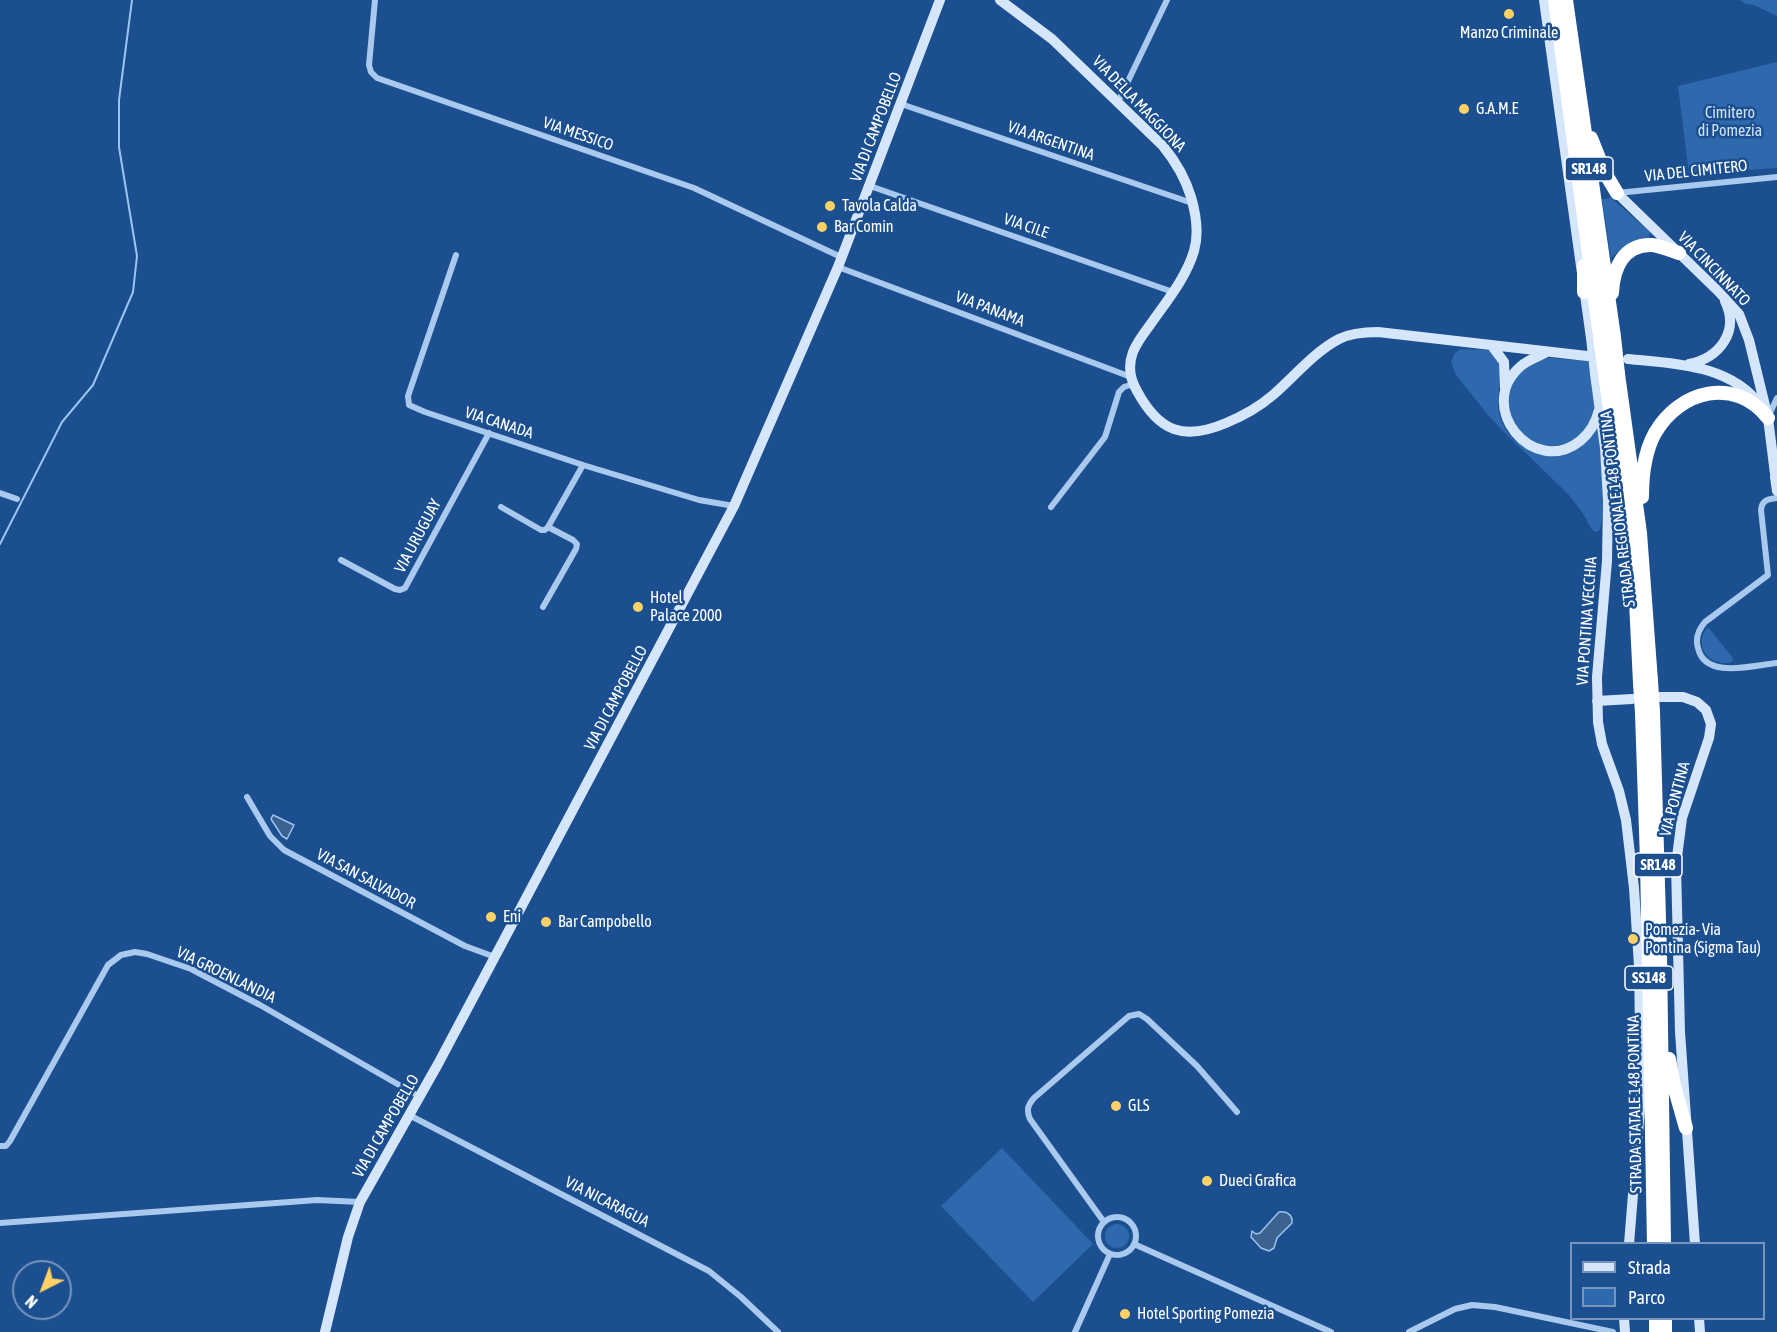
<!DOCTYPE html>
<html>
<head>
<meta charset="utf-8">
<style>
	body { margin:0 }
	#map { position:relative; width:1777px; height:1332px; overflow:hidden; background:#1b4f8f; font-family:"Asap Condensed",sans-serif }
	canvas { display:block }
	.legend { position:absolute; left:1570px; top:1242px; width:195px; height:78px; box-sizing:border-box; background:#1b4f8f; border:2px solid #7695bc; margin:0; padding:8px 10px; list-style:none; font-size:18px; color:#fff }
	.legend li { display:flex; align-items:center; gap:12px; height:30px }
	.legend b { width:30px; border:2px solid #7695bc }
	.north { position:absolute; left:12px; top:1260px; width:60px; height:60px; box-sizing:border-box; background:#1b4f8f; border:2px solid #7695bc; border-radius:50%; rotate:222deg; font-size:16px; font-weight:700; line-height:24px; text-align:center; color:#fff }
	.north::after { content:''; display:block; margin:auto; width:21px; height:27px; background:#ffd166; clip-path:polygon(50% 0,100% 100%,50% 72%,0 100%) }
</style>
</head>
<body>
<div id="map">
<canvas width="1777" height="1332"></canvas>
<ul class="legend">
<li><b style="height:8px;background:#d6e6fa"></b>Strada</li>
<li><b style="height:16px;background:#2e69ad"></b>Parco</li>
</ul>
<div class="north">N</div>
</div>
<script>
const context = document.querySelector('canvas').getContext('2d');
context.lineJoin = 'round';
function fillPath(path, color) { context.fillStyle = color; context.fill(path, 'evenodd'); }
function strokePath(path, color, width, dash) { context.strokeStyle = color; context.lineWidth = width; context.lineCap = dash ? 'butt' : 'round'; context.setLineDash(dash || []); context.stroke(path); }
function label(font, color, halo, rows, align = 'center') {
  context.font = font + ' "Asap Condensed",sans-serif'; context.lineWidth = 5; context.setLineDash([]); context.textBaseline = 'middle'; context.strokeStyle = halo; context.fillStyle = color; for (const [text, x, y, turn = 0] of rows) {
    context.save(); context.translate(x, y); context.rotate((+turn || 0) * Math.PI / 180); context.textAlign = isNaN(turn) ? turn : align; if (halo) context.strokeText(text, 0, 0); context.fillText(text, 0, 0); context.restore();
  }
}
fillPath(new Path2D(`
	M 1740,0 L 1777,0 L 1777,16 L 1754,5 L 1746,4 Z
	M 1777,62 L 1777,168 L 1689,174 L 1678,86 Z
	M 1610,197 L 1650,232 L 1649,239 C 1632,239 1623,247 1611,258 L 1602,199 L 1607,199 Z
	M 1461,349 L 1486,350 L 1493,352 C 1495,356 1499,361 1499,365 C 1502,377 1498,391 1498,404 C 1499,431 1520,451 1546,455 L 1598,427 C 1600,445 1607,519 1599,531 L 1596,532 L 1592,530 L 1582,512 L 1568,494 L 1504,432 L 1488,415 L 1456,375 L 1451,362 L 1455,353 Z
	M 1550,358 L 1588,361 L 1595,406 C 1590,439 1554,458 1525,438 C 1518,434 1510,414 1506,406 L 1515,376 L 1541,359 Z
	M 1708,627 L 1733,658 L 1732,662 C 1711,669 1691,645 1708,627 Z
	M 1002,1148 L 1093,1244 L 1033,1302 L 941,1206 Z
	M1105 1236a12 12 0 1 1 24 0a12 12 0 1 1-24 0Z`), '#2e69ad');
const water = new Path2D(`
	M 273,815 L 294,825 L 287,839 L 282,836 L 271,819 Z
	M 1279,1212 C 1287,1211 1293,1215 1292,1223 L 1277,1238 L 1274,1248 L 1269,1251 L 1261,1248 L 1251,1237 L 1252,1231 L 1256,1234 L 1260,1233 Z`);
fillPath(water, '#3c6290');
strokePath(water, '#9cc4f0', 1.5);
strokePath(new Path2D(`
	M 0,544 L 62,422 L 93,385 L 133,292 L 137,256 L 119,147 L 119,100 L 132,0`), '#9cc4f0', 2);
strokePath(new Path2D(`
	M 375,0 L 369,65 L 371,72 L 377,78 L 694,188 L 841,257
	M 1118,102 L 1167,0
	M 901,104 L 1192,203
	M 870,186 L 1173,292
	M 1617,193 L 1777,177
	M 456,255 L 408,396 L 409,405 L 425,412 L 583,465 L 699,500 L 734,506
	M 838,267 L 1131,377
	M 1769,415 L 1777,398
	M 0,493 L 17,499
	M 1777,498 C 1768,499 1762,500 1761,510 L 1768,575 L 1705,622 C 1699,629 1695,638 1698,648 C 1705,680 1754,665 1777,663
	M 501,507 L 541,530 L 545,530 L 548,527 L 573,540 L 577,544 L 576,549 L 543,607
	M 1051,507 L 1105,437 L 1119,392 L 1124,387 L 1133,384
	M 548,527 L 583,465
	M 341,560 L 395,589 L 400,590 L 405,588 L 489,433
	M 247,797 L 270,836 L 284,850 L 465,946 L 495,957
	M 409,1115 L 709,1271 L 741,1297 L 778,1332
	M 0,1146 L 6,1146 L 10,1141 L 108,965 L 121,955 L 135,952 L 147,954 L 191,969 L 260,1005 L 420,1097
	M1098 1236a19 19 0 1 1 38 0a19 19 0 1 1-38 0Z
	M 1104,1222 L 1030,1119 C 1026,1110 1028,1105 1034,1098 L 1129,1016 L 1139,1014 L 1147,1019 L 1197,1066 L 1237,1112
	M 0,1223 L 317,1200 L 360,1202
	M 1134,1244 L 1331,1332
	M 1075,1332 L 1110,1254
	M 1409,1332 L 1455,1309 L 1472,1305 L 1495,1307 L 1613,1332`), '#a9c9ee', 6);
strokePath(new Path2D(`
	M 1000,0 L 1052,39 L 1163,146 C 1176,162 1185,177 1191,197 C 1196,214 1199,234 1194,251 C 1186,278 1166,302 1150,325 C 1144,333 1137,342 1133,352 C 1128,365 1130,379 1137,391 C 1159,432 1184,441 1226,423 C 1243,416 1259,407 1273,395 C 1294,377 1314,352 1339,339 C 1351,333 1364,332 1378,332 L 1587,356
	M 1544,0 L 1591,338
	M 1617,193 L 1718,291 L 1739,314 L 1749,340 L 1768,418 L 1775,474
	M 1492,346 L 1504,362 L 1505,388
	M 1545,353 C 1537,357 1528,360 1521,366 C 1474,406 1533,478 1580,441 C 1590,433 1596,422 1599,410
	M 1628,359 C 1675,364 1730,364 1761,406
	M 1689,364 C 1719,358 1740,332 1725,301
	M 1595,374 L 1605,448 L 1608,501 L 1607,561 L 1597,677 L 1598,722 L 1602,744 L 1619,791 L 1626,820 L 1634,888 L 1639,966 L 1641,1095 L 1629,1244
	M 1777,471 L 1775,477 L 1777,491
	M 1660,697 L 1683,697 L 1697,702 L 1706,710 L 1711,724 L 1709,738 L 1682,818 L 1676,865 L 1680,1032 L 1695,1244
	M 1597,701 L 1632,699
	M 1624,1318 L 1625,1332
	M 1699,1318 L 1700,1332
	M 325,1332 L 348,1237 L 360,1202 L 438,1064 L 734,506 L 838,267 L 940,0`), '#d6e6fa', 10);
strokePath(new Path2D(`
	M 1555,0 L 1600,337
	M 1566,0 L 1614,337
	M 1591,138 L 1605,173 L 1617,193
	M 1584,266 L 1584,292
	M 1612,293 C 1613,269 1623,244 1652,245 C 1661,246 1670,250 1679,253
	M 1605,374 L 1635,582 L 1640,683
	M 1618,374 L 1640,533 L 1651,681
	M 1642,497 C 1642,475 1644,453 1655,433 C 1680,390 1735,376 1768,418
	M 1653,712 L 1660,954 L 1664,1244
	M 1642,713 L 1647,861 L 1654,1244
	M 1669,1059 L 1674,1086 L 1686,1128
	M 1656,1318 L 1656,1332
	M 1665,1318 L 1665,1332`), '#fff', 14);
strokePath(new Path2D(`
	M 1591,338 L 1595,374`), '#d6e6fa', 10);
strokePath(new Path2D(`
	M 1600,337 L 1605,374
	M 1614,337 L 1618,374
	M 1651,681 L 1653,712
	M 1640,683 L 1642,713`), '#fff', 14);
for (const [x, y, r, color] of [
	[1509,14,6,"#ffd166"],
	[1464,109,6,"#ffd166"],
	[830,206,6,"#ffd166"],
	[822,227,6,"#ffd166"],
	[638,607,6,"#ffd166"],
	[491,917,6,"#ffd166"],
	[546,922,6,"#ffd166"],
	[1633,939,6,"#ffd166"],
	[1116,1106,6,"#ffd166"],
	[1207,1181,6,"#ffd166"],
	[1125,1314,6,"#ffd166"]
]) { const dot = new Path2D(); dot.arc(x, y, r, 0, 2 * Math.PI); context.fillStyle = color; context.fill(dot); strokePath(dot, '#1b4f8f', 2); }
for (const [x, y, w] of [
	[1589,169,48],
	[1658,865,48],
	[1649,978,48]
]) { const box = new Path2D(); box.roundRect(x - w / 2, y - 12, w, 24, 4.5); context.fillStyle = '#1b4f8f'; context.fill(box); strokePath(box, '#fff', 1.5); }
label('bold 15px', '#fff', null, [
	["SR148",1589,169],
	["SR148",1658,865],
	["SS148",1649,978]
]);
label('16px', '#fff', '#1b4f8f', [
	["Manzo Criminale",1509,33,"center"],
	["G.A.M.E",1476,109],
	["Tavola Calda",842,206],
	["Bar Comin",834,227],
	["Hotel",650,598],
	["Palace 2000",650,616],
	["Eni",503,917],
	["Bar Campobello",558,922],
	["Pomezia- Via",1645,930],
	["Pontina (Sigma Tau)",1645,948],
	["GLS",1128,1106],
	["Duecì Grafica",1219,1181],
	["Hotel Sporting Pomezia",1137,1314]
], 'left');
label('16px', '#fff', '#1b4f8f', [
	["VIA DELLA MAGGIONA",1139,104,46],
	["VIA DI CAMPOBELLO",876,127,-69],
	["VIA MESSICO",578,134,19],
	["VIA ARGENTINA",1051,141,19],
	["VIA DEL CIMITERO",1696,171,-6],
	["VIA CILE",1026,226,19],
	["VIA CINCINNATO",1714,269,46],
	["VIA PANAMA",990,309,21],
	["VIA CANADA",499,423,18],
	["STRADA REGIONALE 148 PONTINA",1618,509,-97],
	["VIA URUGUAY",418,536,-62],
	["VIA PONTINA VECCHIA",1587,621,-86],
	["VIA DI CAMPOBELLO",616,698,-62],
	["VIA PONTINA",1675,799,-75],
	["VIA SAN SALVADOR",366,879,28],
	["VIA GROENLANDIA",226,975,26],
	["STRADA STATALE 148 PONTINA",1635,1104,-91],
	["VIA DI CAMPOBELLO",386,1126,-60],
	["VIA NICARAGUA",607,1202,27]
]);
label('16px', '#cfe3fa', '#1b4f8f', [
	["Cimitero",1730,113],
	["di Pomezia",1730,131]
]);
</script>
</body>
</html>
